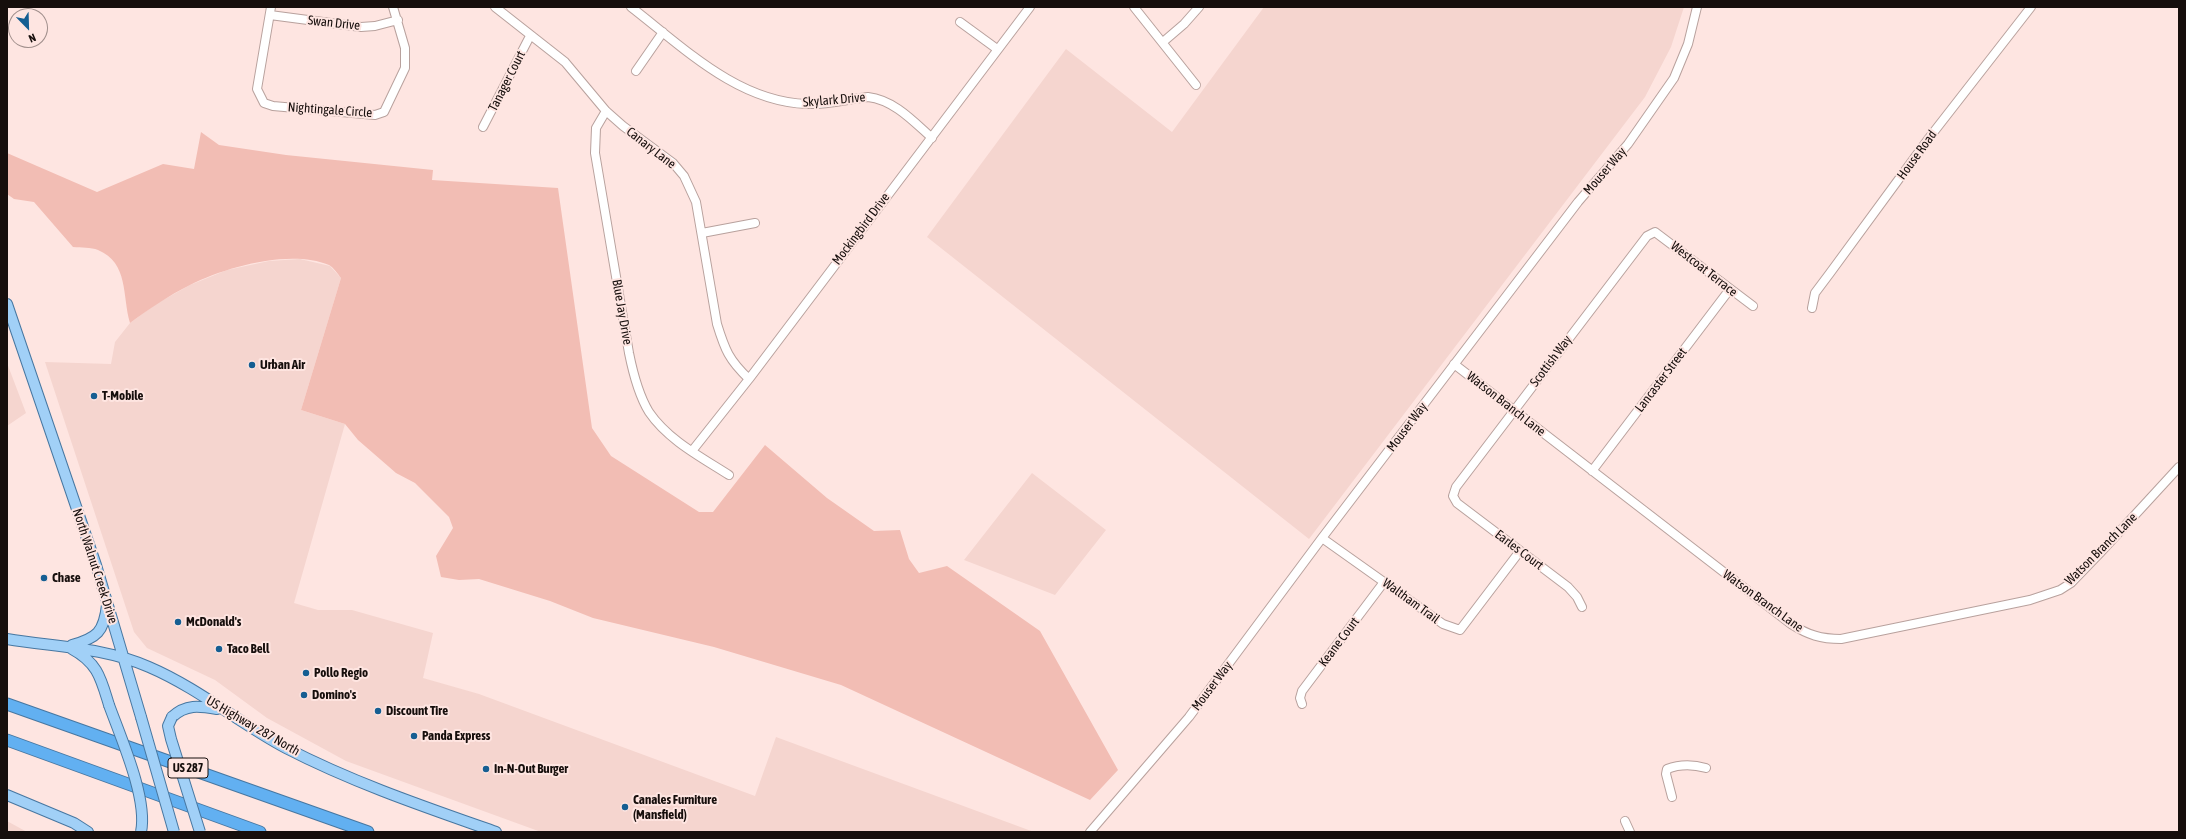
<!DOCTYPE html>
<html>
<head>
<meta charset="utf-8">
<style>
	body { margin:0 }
	#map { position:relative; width:2186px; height:839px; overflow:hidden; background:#fee5e1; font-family:"Asap Condensed",sans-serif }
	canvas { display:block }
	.frame { position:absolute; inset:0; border:8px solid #160e0c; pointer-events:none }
	.north { position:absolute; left:8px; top:8px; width:40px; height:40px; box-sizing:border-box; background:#fee5e1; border:1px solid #a18f8c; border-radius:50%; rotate:157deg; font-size:11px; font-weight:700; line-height:16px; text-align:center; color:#160e0c }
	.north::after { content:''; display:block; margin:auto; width:14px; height:18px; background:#155e92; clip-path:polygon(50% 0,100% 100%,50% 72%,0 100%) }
</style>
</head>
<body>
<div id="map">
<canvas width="2186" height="839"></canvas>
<div class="frame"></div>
<div class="north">N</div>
</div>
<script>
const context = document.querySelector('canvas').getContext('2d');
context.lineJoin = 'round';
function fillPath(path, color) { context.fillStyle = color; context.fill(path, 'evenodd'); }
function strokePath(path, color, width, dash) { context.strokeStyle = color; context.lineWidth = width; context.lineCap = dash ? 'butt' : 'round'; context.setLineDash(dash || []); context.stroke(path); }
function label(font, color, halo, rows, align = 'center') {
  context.font = font + ' "Asap Condensed",sans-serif'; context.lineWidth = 4; context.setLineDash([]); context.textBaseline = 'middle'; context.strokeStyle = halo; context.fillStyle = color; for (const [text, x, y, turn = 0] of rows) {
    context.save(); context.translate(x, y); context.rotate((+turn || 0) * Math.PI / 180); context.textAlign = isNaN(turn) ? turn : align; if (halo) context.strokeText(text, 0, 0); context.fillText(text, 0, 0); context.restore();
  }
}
fillPath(new Path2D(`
	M 1264,7 L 1684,7 L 1671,47 L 1645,97 L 1309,539 L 927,237 L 1066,49 L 1172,132 Z
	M 300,259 L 330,266 L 341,278 L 301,410 L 345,424 L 294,603 L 318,610 L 352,610 L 433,633 L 423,678 L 479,694 L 755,796 L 776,737 L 1034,832 L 541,832 L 346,761 L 267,718 L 215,680 L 147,648 L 134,632 L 45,362 L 111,364 L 115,342 L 130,323 L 156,304 L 190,285 L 227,270 L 269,261 Z
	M 7,363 L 26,413 L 7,426 Z
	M 1032,473 L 1106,530 L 1055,595 L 964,560 Z
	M 7,821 L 27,832 L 7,832 Z`), '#f5d5cf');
fillPath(new Path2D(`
	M 201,132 L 219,145 L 286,155 L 433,170 L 432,180 L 558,188 L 592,428 L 611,456 L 699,512 L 713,512 L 765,445 L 827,498 L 874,531 L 900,530 L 909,559 L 919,573 L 947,566 L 1040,631 L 1118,770 L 1090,800 L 841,685 L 714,647 L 593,618 L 550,601 L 479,579 L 459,580 L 441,577 L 436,556 L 453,528 L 449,517 L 415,483 L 396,473 L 358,440 L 345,424 L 301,410 L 341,278 C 338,274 333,267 329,265 C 290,249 226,267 190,285 C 168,296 149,309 130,323 C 122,296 129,263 98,250 C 91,247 81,248 73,247 L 34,202 L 14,199 L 7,194 L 7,153 L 97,192 L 163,164 L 194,169 Z`), '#f2bdb4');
const minor = new Path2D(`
	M 271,7 L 257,89 L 264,103 L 273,106 L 375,115 L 384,112 L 405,68 L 405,48 L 393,7
	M 495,7 L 565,62 L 606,111 L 623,126 L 673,163 L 684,176 L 696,202 L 717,324 C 725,350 729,360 749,379
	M 631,7 C 684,48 738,102 807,104 C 827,105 848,99 868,97 C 894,100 913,121 932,138
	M 1134,7 L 1196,85
	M 270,15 L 361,27 L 375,26 L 398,20
	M 960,22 L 997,49
	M 1163,42 L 1184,24 L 1199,7
	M 636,71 L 663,32
	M 606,111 L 596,128 L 595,153 L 629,353 C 633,373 638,394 649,412 C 668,440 701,457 729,475
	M 483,127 L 530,36
	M 702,233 L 755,223
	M 1812,308 L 1815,293 L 1830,273 L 1929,138 L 2031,7
	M 1454,364 L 1791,624 C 1808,635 1821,639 1841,639 L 2030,600 L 2060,590 L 2071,583 L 2099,554 L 2179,467
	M 692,451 L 749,379 L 1030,7
	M 1592,471 L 1730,289
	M 1322,538 L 1443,624 L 1460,630 L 1520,551
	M 1582,607 L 1577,597 L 1568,587 L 1457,503 L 1453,496 L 1456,487 L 1647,236 L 1655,232 L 1753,306
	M 1302,704 L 1300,698 L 1302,691 L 1384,582
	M 1672,797 L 1666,774 L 1667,769 C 1680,764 1692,764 1706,768
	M 1625,821 L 1630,832
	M 1090,832 L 1189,717 L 1322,538 L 1578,202 L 1628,144 L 1674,78 L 1688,44 L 1697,7`);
const major = new Path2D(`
	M 7,304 L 96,565 L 141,717
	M 7,639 C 55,647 103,647 149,667 C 198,688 239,723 286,748 C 354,783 425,807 496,832
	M 72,645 C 97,638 104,632 107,605
	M 72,649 C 98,663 101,679 109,705
	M 172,717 C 186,704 199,706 217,709
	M 7,795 L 74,823 L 88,832`);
const highway = new Path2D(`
	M 7,704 L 368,832
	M 7,740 L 260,832`);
strokePath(minor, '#b8a19d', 10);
strokePath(major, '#4777a1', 12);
strokePath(highway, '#4777a1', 13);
strokePath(minor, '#fff', 8);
strokePath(major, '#a1d0f7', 10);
strokePath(highway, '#62b0f1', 11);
const majorBridge = new Path2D(`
	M 109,705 C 121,738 148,799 141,832
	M 141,717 L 174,832
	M 172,717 L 168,726 L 171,739 L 200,832`);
strokePath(majorBridge, '#4777a1', 12, []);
strokePath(majorBridge, '#a1d0f7', 10);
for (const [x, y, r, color] of [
	[252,365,4,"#155e92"],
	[94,396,4,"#155e92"],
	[44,578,4,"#155e92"],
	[178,622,4,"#155e92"],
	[219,649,4,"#155e92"],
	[306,673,4,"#155e92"],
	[304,695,4,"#155e92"],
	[378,711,4,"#155e92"],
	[414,736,4,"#155e92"],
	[486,769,4,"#155e92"],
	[625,807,4,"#155e92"]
]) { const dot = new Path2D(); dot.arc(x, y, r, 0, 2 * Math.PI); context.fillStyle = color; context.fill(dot); strokePath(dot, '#fee5e1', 1.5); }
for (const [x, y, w] of [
	[188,768,40]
]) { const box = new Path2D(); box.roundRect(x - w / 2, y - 10, w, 20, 3); context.fillStyle = '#fee5e1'; context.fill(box); strokePath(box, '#160e0c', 1); }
label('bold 12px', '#160e0c', null, [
	["US 287",188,768]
]);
label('13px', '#160e0c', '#fee5e1', [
	["Swan Drive",334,23,6],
	["Tanager Court",507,81,-63],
	["Skylark Drive",834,100,-5],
	["Nightingale Circle",330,110,4],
	["Canary Lane",651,148,38],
	["House Road",1917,155,-54],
	["Mouser Way",1605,171,-49],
	["Mockingbird Drive",861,229,-53],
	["Westcoat Terrace",1704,269,38],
	["Blue Jay Drive",622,312,80],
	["Scottish Way",1551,361,-53],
	["Lancaster Street",1661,380,-53],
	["Watson Branch Lane",1506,404,38],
	["Mouser Way",1407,427,-53],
	["Watson Branch Lane",2101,549,-45],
	["Earles Court",1519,550,37],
	["North Walnut Creek Drive",95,566,72],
	["Waltham Trail",1411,601,36],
	["Watson Branch Lane",1763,601,36],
	["Keane Court",1339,642,-53],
	["Mouser Way",1212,686,-53],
	["US Highway 287 North",253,726,30]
]);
label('bold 13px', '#160e0c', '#fee5e1', [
	["Urban Air",260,365],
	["T-Mobile",102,396],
	["Chase",52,578],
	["McDonald's",186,622],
	["Taco Bell",227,649],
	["Pollo Regio",314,673],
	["Domino's",312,695],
	["Discount Tire",386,711],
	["Panda Express",422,736],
	["In-N-Out Burger",494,769],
	["Canales Furniture",633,800],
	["(Mansfield)",633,815]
], 'left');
</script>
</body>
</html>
